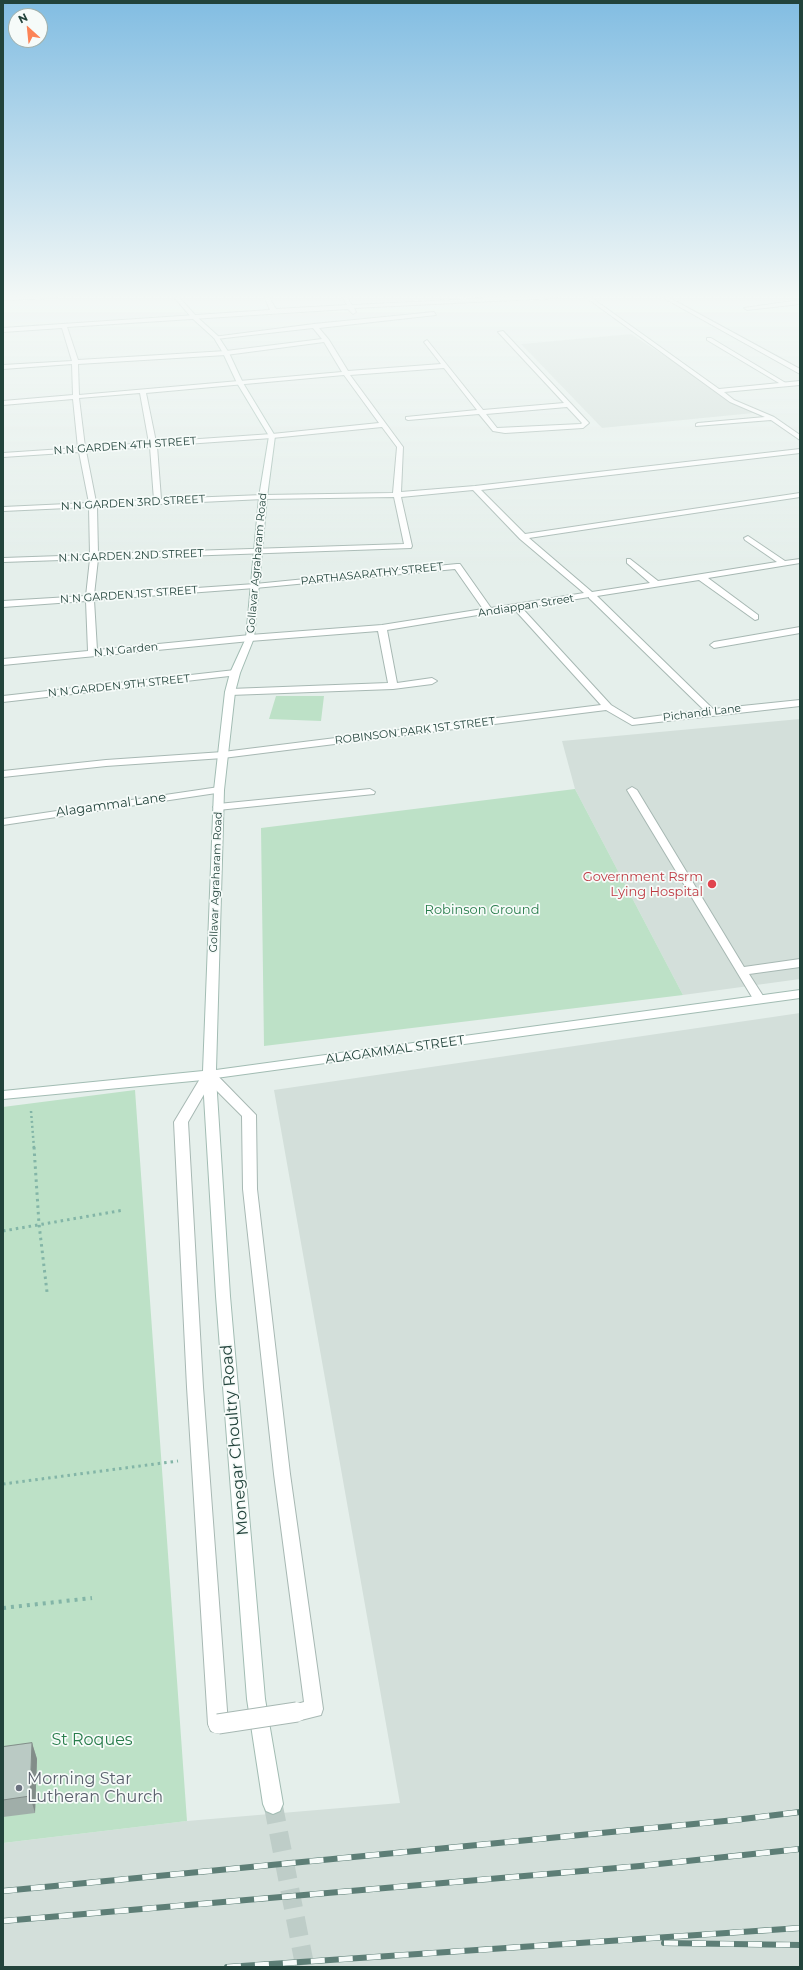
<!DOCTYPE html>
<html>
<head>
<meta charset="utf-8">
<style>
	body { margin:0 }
	#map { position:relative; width:803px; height:1970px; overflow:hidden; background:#e5efeb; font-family:Montserrat,sans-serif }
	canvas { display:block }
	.frame { position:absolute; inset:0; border:4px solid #22433b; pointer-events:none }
	.north { position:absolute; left:8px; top:8px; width:40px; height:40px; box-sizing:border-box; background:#f6fbf9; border:1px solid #a1b1ad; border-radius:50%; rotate:333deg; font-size:11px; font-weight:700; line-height:16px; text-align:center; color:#22433b }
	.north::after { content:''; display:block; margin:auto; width:14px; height:18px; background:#fc8356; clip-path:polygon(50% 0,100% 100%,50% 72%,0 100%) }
</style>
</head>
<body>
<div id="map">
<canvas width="803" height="1970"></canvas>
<div class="frame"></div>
<div class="north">N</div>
</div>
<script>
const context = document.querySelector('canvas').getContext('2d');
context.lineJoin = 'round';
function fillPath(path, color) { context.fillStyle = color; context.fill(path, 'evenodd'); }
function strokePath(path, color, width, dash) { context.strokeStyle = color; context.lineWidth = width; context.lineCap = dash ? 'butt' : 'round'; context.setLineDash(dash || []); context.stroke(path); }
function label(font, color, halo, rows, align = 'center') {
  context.font = font + ' Montserrat,sans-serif'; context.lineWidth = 3.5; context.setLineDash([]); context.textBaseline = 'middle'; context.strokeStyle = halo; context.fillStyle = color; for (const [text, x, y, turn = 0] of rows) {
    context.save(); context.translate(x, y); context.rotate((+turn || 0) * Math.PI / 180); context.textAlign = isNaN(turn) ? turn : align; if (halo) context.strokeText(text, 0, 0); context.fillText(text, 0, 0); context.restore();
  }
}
fillPath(new Path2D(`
	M 631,334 L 754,413 L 602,428 L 521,344 Z
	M 800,719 L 800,979 L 683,995 L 575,789 L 562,741 Z
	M 800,1013 L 800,1967 L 3,1967 L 3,1843 L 187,1821 L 400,1803 L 274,1090 Z`), '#d3dfda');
fillPath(new Path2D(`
	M 276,696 L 324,696 L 321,721 L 269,719 Z
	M 575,789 L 683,995 L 264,1046 L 261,828 Z
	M 135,1090 L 187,1821 L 3,1843 L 3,1107 Z`), '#bde1c7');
strokePath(new Path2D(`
	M 273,1804 L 305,1967`), '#becdc8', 19, [19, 10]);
const lane = new Path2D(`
	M 707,338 L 711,338 L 789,385 L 784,386 L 707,340 Z
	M 632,787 L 637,790 L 744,967 L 800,959 L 800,967 L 749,974 L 765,999 L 763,1002 L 755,1002 L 627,790 Z
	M 370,789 L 375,792 L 374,794 L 218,810 L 213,807 L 218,804 Z`);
const street = new Path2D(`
	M 3,296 L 58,296 L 55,298 L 3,300 Z
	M 264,296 L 268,296 L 276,309 L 347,305 L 342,296 L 346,296 L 352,305 L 534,296 L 558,296 L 555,298 L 354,308 L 356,312 L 353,314 L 348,309 L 67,327 L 78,360 L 226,351 L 322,339 L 313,328 L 216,339 L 213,337 L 314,324 L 434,312 L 436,315 L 319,328 L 329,340 L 348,371 L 441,364 L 424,342 L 427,340 L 483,410 L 564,403 L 498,332 L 503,331 L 589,423 L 583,428 L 505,433 L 493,431 L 479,414 L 408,420 L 406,419 L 406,417 L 477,410 L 444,368 L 350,375 L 403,447 L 401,492 L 475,486 L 800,449 L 800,453 L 481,490 L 525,534 L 800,493 L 800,497 L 529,538 L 592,592 L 650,583 L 627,563 L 627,559 L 630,559 L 658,581 L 777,562 L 745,540 L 744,538 L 748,536 L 785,561 L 800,559 L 800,563 L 708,578 L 758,615 L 758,619 L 755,620 L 699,580 L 597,596 L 713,709 L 800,700 L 800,706 L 632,725 L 606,710 L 223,758 L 106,766 L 3,777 L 3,771 L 106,760 L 223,752 L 601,705 L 514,609 L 387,630 L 397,683 L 432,678 L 437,681 L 432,684 L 393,689 L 230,695 L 225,692 L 230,689 L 388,683 L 378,631 L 250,641 L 3,665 L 3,659 L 88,651 L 86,601 L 3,607 L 3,601 L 86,596 L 90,559 L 3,562 L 3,558 L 90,555 L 89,507 L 3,511 L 3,507 L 89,503 L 79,452 L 3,457 L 3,453 L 78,448 L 73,399 L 3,405 L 3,401 L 73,395 L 72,364 L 3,369 L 3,365 L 72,361 L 62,328 L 3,332 L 3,328 L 270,310 ZM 324,342 L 342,372 L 79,395 L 78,364 L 226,355 ZM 344,375 L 379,423 L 272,434 L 156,442 L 146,393 ZM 140,393 L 149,443 L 85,447 L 79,398 ZM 567,407 L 582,423 L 581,424 L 497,428 L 486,414 ZM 382,427 L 397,447 L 393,493 L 263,495 L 161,499 L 157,446 L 272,438 ZM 150,447 L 154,500 L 96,502 L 86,451 ZM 473,490 L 520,539 L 584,593 L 491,608 L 460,564 L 457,564 L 255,584 L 94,595 L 98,559 L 411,548 L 412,546 L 401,497 ZM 394,497 L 404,544 L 98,554 L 97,507 L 263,499 ZM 455,569 L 483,609 L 382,625 L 250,635 L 97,650 L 94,600 L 255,588 ZM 589,597 L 589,598 L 704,710 L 634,719 L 611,705 L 522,608 Z
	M 584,296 L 589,296 L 719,389 L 800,381 L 800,385 L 724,392 L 734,400 L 774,417 L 800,435 L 800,440 L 771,420 L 696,426 L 696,424 L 698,423 L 765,417 L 730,402 Z
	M 660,296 L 666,296 L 800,369 L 800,374 Z
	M 800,300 L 800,304 L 747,310 L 744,308 Z
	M 800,627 L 800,633 L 714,648 L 710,645 L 714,642 Z
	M 235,670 L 238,671 L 238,675 L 3,702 L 3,696 Z
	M 219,787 L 223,788 L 224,790 L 223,792 L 3,825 L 3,819 Z
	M 209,1071 L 214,1072 L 256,1115 L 257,1189 L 290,1474 L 323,1709 L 321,1715 L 297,1721 L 290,1718 L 288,1712 L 290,1706 L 304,1702 L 274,1474 L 243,1189 L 242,1116 L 210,1084 L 188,1122 L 203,1387 L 228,1724 L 225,1731 L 218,1733 L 211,1731 L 208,1724 L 187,1387 L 174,1122 L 204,1072 Z`);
const secondary = new Path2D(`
	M 173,296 L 178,296 L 196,316 L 218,336 L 229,353 L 243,383 L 275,436 L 267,497 L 254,638 L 240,673 L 235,692 L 224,790 L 216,1070 L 800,990 L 800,998 L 216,1078 L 230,1296 L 265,1699 L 283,1804 L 280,1811 L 273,1814 L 266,1811 L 263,1804 L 247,1699 L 216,1296 L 203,1080 L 3,1099 L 3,1091 L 203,1071 L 214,790 L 225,692 L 230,673 L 246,638 L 259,497 L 269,436 L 237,383 L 223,353 L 214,338 L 192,318 Z`);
strokePath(lane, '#a7b8b3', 2);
strokePath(street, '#a7b8b3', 2);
strokePath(secondary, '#a2bcb3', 2);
strokePath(new Path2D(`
	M 31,1111 L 34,1148`), '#83b5a7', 2.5, [2, 3]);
strokePath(new Path2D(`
	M 34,1147 L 39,1224 L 47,1292
	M 3,1231 L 124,1210
	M 3,1484 L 178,1461`), '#83b5a7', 3, [2.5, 4]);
strokePath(new Path2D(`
	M 3,1608 L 92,1598`), '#83b5a7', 4, [3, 5]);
fillPath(lane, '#fff');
fillPath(street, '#fff');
fillPath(secondary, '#fff');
const rail = new Path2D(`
	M 3,1891 L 735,1820 L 800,1812
	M 3,1921 L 640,1866 L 800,1849
	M 664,1943 L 800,1945
	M 227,1967 L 800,1928`);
strokePath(rail, '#5d7e76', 6);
strokePath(rail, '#f6fbf9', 5, [14]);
const streetBridge = new Path2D(`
	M 218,1724 L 297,1712`);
strokePath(streetBridge, '#a7b8b3', 21, []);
strokePath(streetBridge, '#fff', 19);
fillPath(new Path2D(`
	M 32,1743 L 37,1759 L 35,1813 L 3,1817 L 3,1747 Z`), '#a0aea9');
fillPath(new Path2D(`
	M 32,1743 L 37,1759 L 35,1813 L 30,1796 Z`), '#828d89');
const building = new Path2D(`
	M 32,1743 L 30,1796 L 3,1800 L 3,1747 Z`);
fillPath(building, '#bacac4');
strokePath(building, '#828d89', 1);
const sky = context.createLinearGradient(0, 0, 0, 571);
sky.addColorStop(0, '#82bde2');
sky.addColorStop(0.52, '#f3f8f6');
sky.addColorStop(1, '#f3f8f600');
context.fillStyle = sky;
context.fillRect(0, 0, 803, 571);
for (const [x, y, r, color] of [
	[712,884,5,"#e0444e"],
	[19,1788,4,"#6b7280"]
]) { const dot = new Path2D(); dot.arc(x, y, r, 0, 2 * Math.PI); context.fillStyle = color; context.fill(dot); strokePath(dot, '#f6fbf9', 1.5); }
label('11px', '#22433b', '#f6fbf9', [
	["N N GARDEN 4TH STREET",125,446,-4],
	["N N GARDEN 3RD STREET",133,503,-3],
	["N N GARDEN 2ND STREET",131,556,-2],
	["Gollavar Agraharam Road",257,563,-85],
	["PARTHASARATHY STREET",372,574,-6],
	["N N GARDEN 1ST STREET",129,595,-4],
	["Andiappan Street",526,606,-9],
	["N N Garden",126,650,-6],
	["N N GARDEN 9TH STREET",119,686,-6],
	["Pichandi Lane",702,713,-7],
	["ROBINSON PARK 1ST STREET",415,731,-7],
	["Gollavar Agraharam Road",216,882,-88]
]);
label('13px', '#22433b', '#f6fbf9', [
	["Alagammal Lane",111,805,-8],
	["ALAGAMMAL STREET",395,1050,-8]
]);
label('13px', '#be3a42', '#f6fbf9', [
	["Government Rsrm",703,877],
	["Lying Hospital",703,892]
], 'right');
label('13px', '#297d4c', '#f6fbf9', [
	["Robinson Ground",482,910]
]);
label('16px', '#22433b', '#f6fbf9', [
	["Monegar Choultry Road",235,1440,-95]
]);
label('16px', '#297d4c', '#f6fbf9', [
	["St Roques",92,1740]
]);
label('16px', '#5b616d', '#f6fbf9', [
	["Morning Star",27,1779],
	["Lutheran Church",27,1797]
], 'left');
</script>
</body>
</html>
